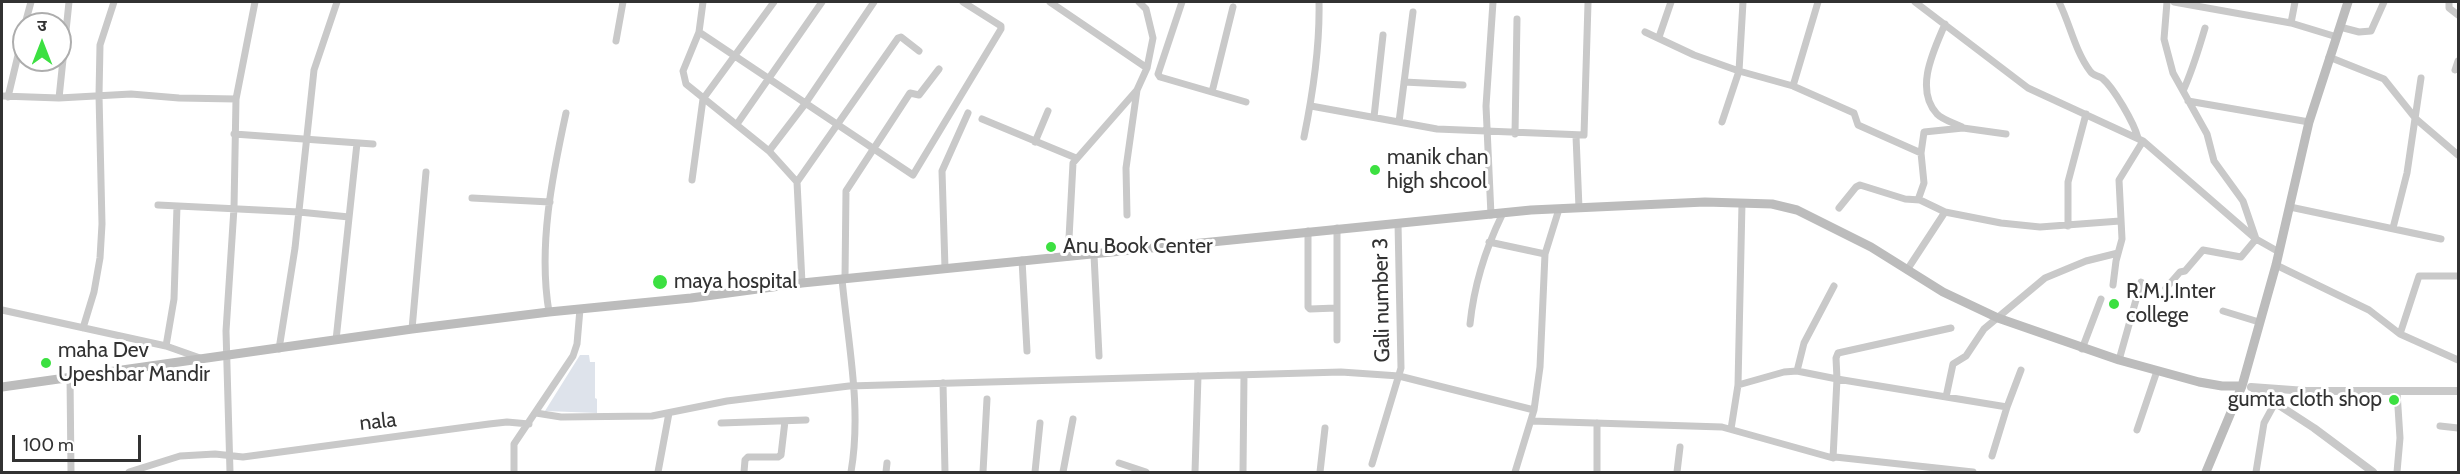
<!DOCTYPE html>
<html>
<head>
<meta charset="utf-8">
<style>
	body { margin:0 }
	#map { position:relative; width:2460px; height:474px; overflow:hidden; background:#fff; font-family:Cabin,"Noto Sans Devanagari",sans-serif }
	canvas { display:block }
	.frame { position:absolute; inset:0; border:3px solid #323232; pointer-events:none }
	.north { position:absolute; left:12px; top:12px; width:60px; height:60px; box-sizing:border-box; background:#fff; border:2px solid #adadad; border-radius:50%; rotate:0deg; font-size:16px; font-weight:700; line-height:24px; text-align:center; color:#323232 }
	.north::after { content:''; display:block; margin:auto; width:21px; height:27px; background:#3ce041; clip-path:polygon(50% 0,100% 100%,50% 72%,0 100%) }
	.scale { position:absolute; left:12px; top:435px; width:129px; height:27px; box-sizing:border-box; border:3px solid #323232; border-top:0; padding-left:8px; font-size:18px; line-height:21px; white-space:nowrap; color:#323232; -webkit-text-stroke:4px #fff; paint-order:stroke }
</style>
</head>
<body>
<div id="map">
<canvas width="2460" height="474"></canvas>
<div class="frame"></div>
<div class="north">उ</div>
<div class="scale">100 m</div>
</div>
<script>
const context = document.querySelector('canvas').getContext('2d');
context.lineJoin = 'round';
function fillPath(path, color) { context.fillStyle = color; context.fill(path, 'evenodd'); }
function strokePath(path, color, width, dash) { context.strokeStyle = color; context.lineWidth = width; context.lineCap = dash ? 'butt' : 'round'; context.setLineDash(dash || []); context.stroke(path); }
function label(font, color, halo, rows, align = 'center') {
  context.font = font + ' Cabin,sans-serif'; context.lineWidth = 6; context.setLineDash([]); context.textBaseline = 'middle'; context.strokeStyle = halo; context.fillStyle = color; for (const [text, x, y, turn = 0] of rows) {
    context.save(); context.translate(x, y); context.rotate((+turn || 0) * Math.PI / 180); context.textAlign = isNaN(turn) ? turn : align; if (halo) context.strokeText(text, 0, 0); context.fillText(text, 0, 0); context.restore();
  }
}
fillPath(new Path2D(`
	M 580,355 L 589,355 L 590,362 L 595,362 L 595,398 L 597,399 L 597,413 L 545,411 Z`), '#dee3eb');
strokePath(new Path2D(`
	M 703,2 L 699,32 L 683,71 L 686,84 L 769,151 L 797,182 L 898,38 L 901,37 L 919,51
	M 1050,2 L 1147,68
	M 1182,2 L 1158,74 L 1160,77 L 1246,102
	M 1915,2 L 2028,88 L 2143,141 L 2256,239 L 2279,252
	M 2059,2 C 2070,24 2075,51 2090,71 C 2093,76 2097,75 2102,78 C 2114,88 2134,123 2138,138
	M 2174,2 L 2291,23 L 2337,37
	M 2449,2 L 2449,8 L 2458,15
	M 2291,23 L 2295,2
	M 25,24 L 31,2
	M 1945,24 C 1934,50 1914,89 1937,114 C 1943,120 1954,123 1962,127
	M 2340,27 L 2359,32 L 2371,31 L 2384,2
	M 699,32 L 913,175 L 1001,29 L 1001,26 L 963,2
	M 1645,32 L 1694,55 L 1739,71 L 1793,86 L 1854,113 L 1858,125 L 1921,153
	M 1659,37 L 1671,2
	M 616,41 L 623,2
	M 2329,57 L 2384,79 L 2416,119 L 2458,155
	M 2455,70 L 2458,61
	M 1404,82 L 1463,85
	M 1793,86 L 1818,2
	M 2183,91 C 2193,69 2198,51 2205,28
	M 1212,92 L 1233,7
	M 2,96 L 59,98 L 131,94 L 179,98 L 236,99 L 234,208 L 226,331 L 230,472
	M 8,97 L 24,30
	M 59,98 L 69,2
	M 236,99 L 255,2
	M 2188,101 L 2309,122
	M 1311,106 L 1437,129 L 1584,135 L 1588,3
	M 1374,117 L 1383,35
	M 982,119 L 1076,158
	M 1399,122 L 1413,12
	M 1722,122 L 1739,71 L 1743,2
	M 737,124 L 822,2
	M 234,134 L 373,144
	M 1515,134 L 1517,19
	M 1576,136 L 1579,208
	M 1304,137 C 1313,93 1320,47 1319,2
	M 1035,142 L 1048,111
	M 769,151 L 805,104 L 874,2
	M 692,180 L 703,99 L 774,2
	M 797,182 L 802,283
	M 472,198 L 550,202
	M 1918,200 L 1924,183 L 1921,153 L 1924,132 L 1963,128 L 2006,134
	M 158,205 L 299,212 L 349,217
	M 2290,207 L 2441,239
	M 1839,208 L 1856,187 L 1860,185 L 1905,199 L 1920,200 L 1945,212 L 2001,223 L 2040,227 L 2120,221
	M 1127,215 L 1126,168 L 1137,90
	M 1491,215 L 1486,106 L 1493,2
	M 2068,226 L 2068,182 L 2086,114
	M 1337,228 L 1337,340
	M 2393,228 L 2407,173 L 2421,78
	M 1308,231 L 1308,307 L 1310,309 L 1336,308
	M 1489,242 L 1545,254 L 1559,209
	M 1094,255 L 1099,356
	M 1068,257 L 1073,163 L 1137,90 L 1147,68 L 1153,38 L 1146,9 L 1139,2
	M 1022,260 L 1027,351
	M 2276,265 L 2369,310 L 2400,334 L 2458,360
	M 945,268 L 942,171 L 968,113
	M 1907,270 L 1945,212
	M 845,278 L 846,191 L 910,93 L 919,95 L 939,69
	M 842,279 C 848,344 862,408 851,472
	M 2113,285 L 2116,261 L 2122,239 L 2119,180 L 2143,141
	M 2166,288 L 2180,272 L 2185,271 L 2203,250 L 2241,257 L 2256,239 L 2243,201 L 2214,161 L 2207,134 L 2173,73 L 2164,39 L 2167,2
	M 2,310 L 166,346 L 200,358
	M 2223,311 L 2259,322
	M 549,312 C 538,247 552,177 566,113
	M 1470,324 C 1474,285 1485,250 1502,215
	M 83,328 L 94,292 L 100,258 L 102,224 L 99,95 L 100,45 L 114,2
	M 412,329 L 426,172
	M 2400,334 L 2419,276 L 2458,276
	M 336,340 L 357,143
	M 166,346 L 174,299 L 177,206
	M 279,349 L 295,248 L 314,70 L 337,2
	M 2082,349 L 2101,299
	M 2119,360 L 2141,282
	M 1797,371 L 1804,343 L 1834,286
	M 70,376 L 71,472
	M 943,383 L 945,472
	M 1738,385 L 1784,372 L 1797,371 L 1837,379 L 1836,358 L 1838,353 L 1951,328
	M 1946,397 L 1953,364 L 1966,356 L 1984,329 L 2045,278 L 2086,261 L 2118,253
	M 2007,407 L 2021,370
	M 536,413 L 561,417 L 652,416 L 727,401 L 849,386 L 1341,372 L 1399,376 L 1534,410
	M 1531,421 L 1722,427 L 1833,458 L 1837,379 L 2007,407 L 1992,456
	M 721,423 L 806,420
	M 1597,423 L 1597,472
	M 2440,426 L 2458,428
	M 1731,429 L 1738,385 L 1742,203
	M 2137,430 L 2157,371
	M 1835,457 L 1973,472
	M 1119,463 L 1146,472
	M 1372,464 L 1401,368 L 1398,223
	M 129,472 L 180,456 L 215,454 L 243,457 L 489,424 L 507,422 L 529,424
	M 514,472 L 514,444 L 573,356 L 577,344 L 580,309
	M 658,472 L 669,413
	M 744,472 L 745,460 L 748,457 L 778,457 L 781,455 L 785,421
	M 886,472 L 887,463
	M 983,472 L 987,399
	M 1035,472 L 1040,423
	M 1063,472 L 1073,419
	M 1195,472 L 1198,376
	M 1243,472 L 1244,375
	M 1320,472 L 1325,428
	M 1515,472 L 1534,410 L 1540,367 L 1545,254
	M 1677,472 L 1680,447
	M 2256,472 L 2264,423 L 2276,401
	M 2397,472 L 2400,438 L 2397,392`), '#c9c9c9', 7);
strokePath(new Path2D(`
	M 2251,387 L 2306,391 L 2458,391
	M 2254,389 L 2314,428 L 2373,472`), '#c9c9c9', 8);
strokePath(new Path2D(`
	M 2,387 L 412,329 L 549,312 L 691,298 L 802,283 L 1531,210 L 1705,202 L 1772,204 L 1797,210 L 1871,247 L 1943,292 L 1998,318 L 2119,360 L 2199,382 L 2222,386 L 2242,386
	M 2206,472 L 2242,386 L 2276,265 L 2309,122 L 2348,2`), '#bcbcbc', 9);
for (const [x, y, r, color] of [
	[1375,170,6,"#3ce041"],
	[1051,247,6,"#3ce041"],
	[660,282,8,"#3ce041"],
	[2114,304,6,"#3ce041"],
	[46,363,6,"#3ce041"],
	[2394,400,6,"#3ce041"]
]) { const dot = new Path2D(); dot.arc(x, y, r, 0, 2 * Math.PI); context.fillStyle = color; context.fill(dot); strokePath(dot, '#fff', 2); }
label('21px', '#323232', '#fff', [
	["manik chan",1387,158],
	["high shcool",1387,182],
	["Anu Book Center",1063,247],
	["maya hospital",674,282],
	["R.M.J.Inter",2126,292],
	["college",2126,316],
	["maha Dev",58,351],
	["Upeshbar Mandir",58,375],
	["gumta cloth shop",2382,400,"right"]
], 'left');
label('21px', '#323232', '#fff', [
	["Gali number 3",1382,300,-91],
	["nala",378,422,-6]
]);
</script>
</body>
</html>
